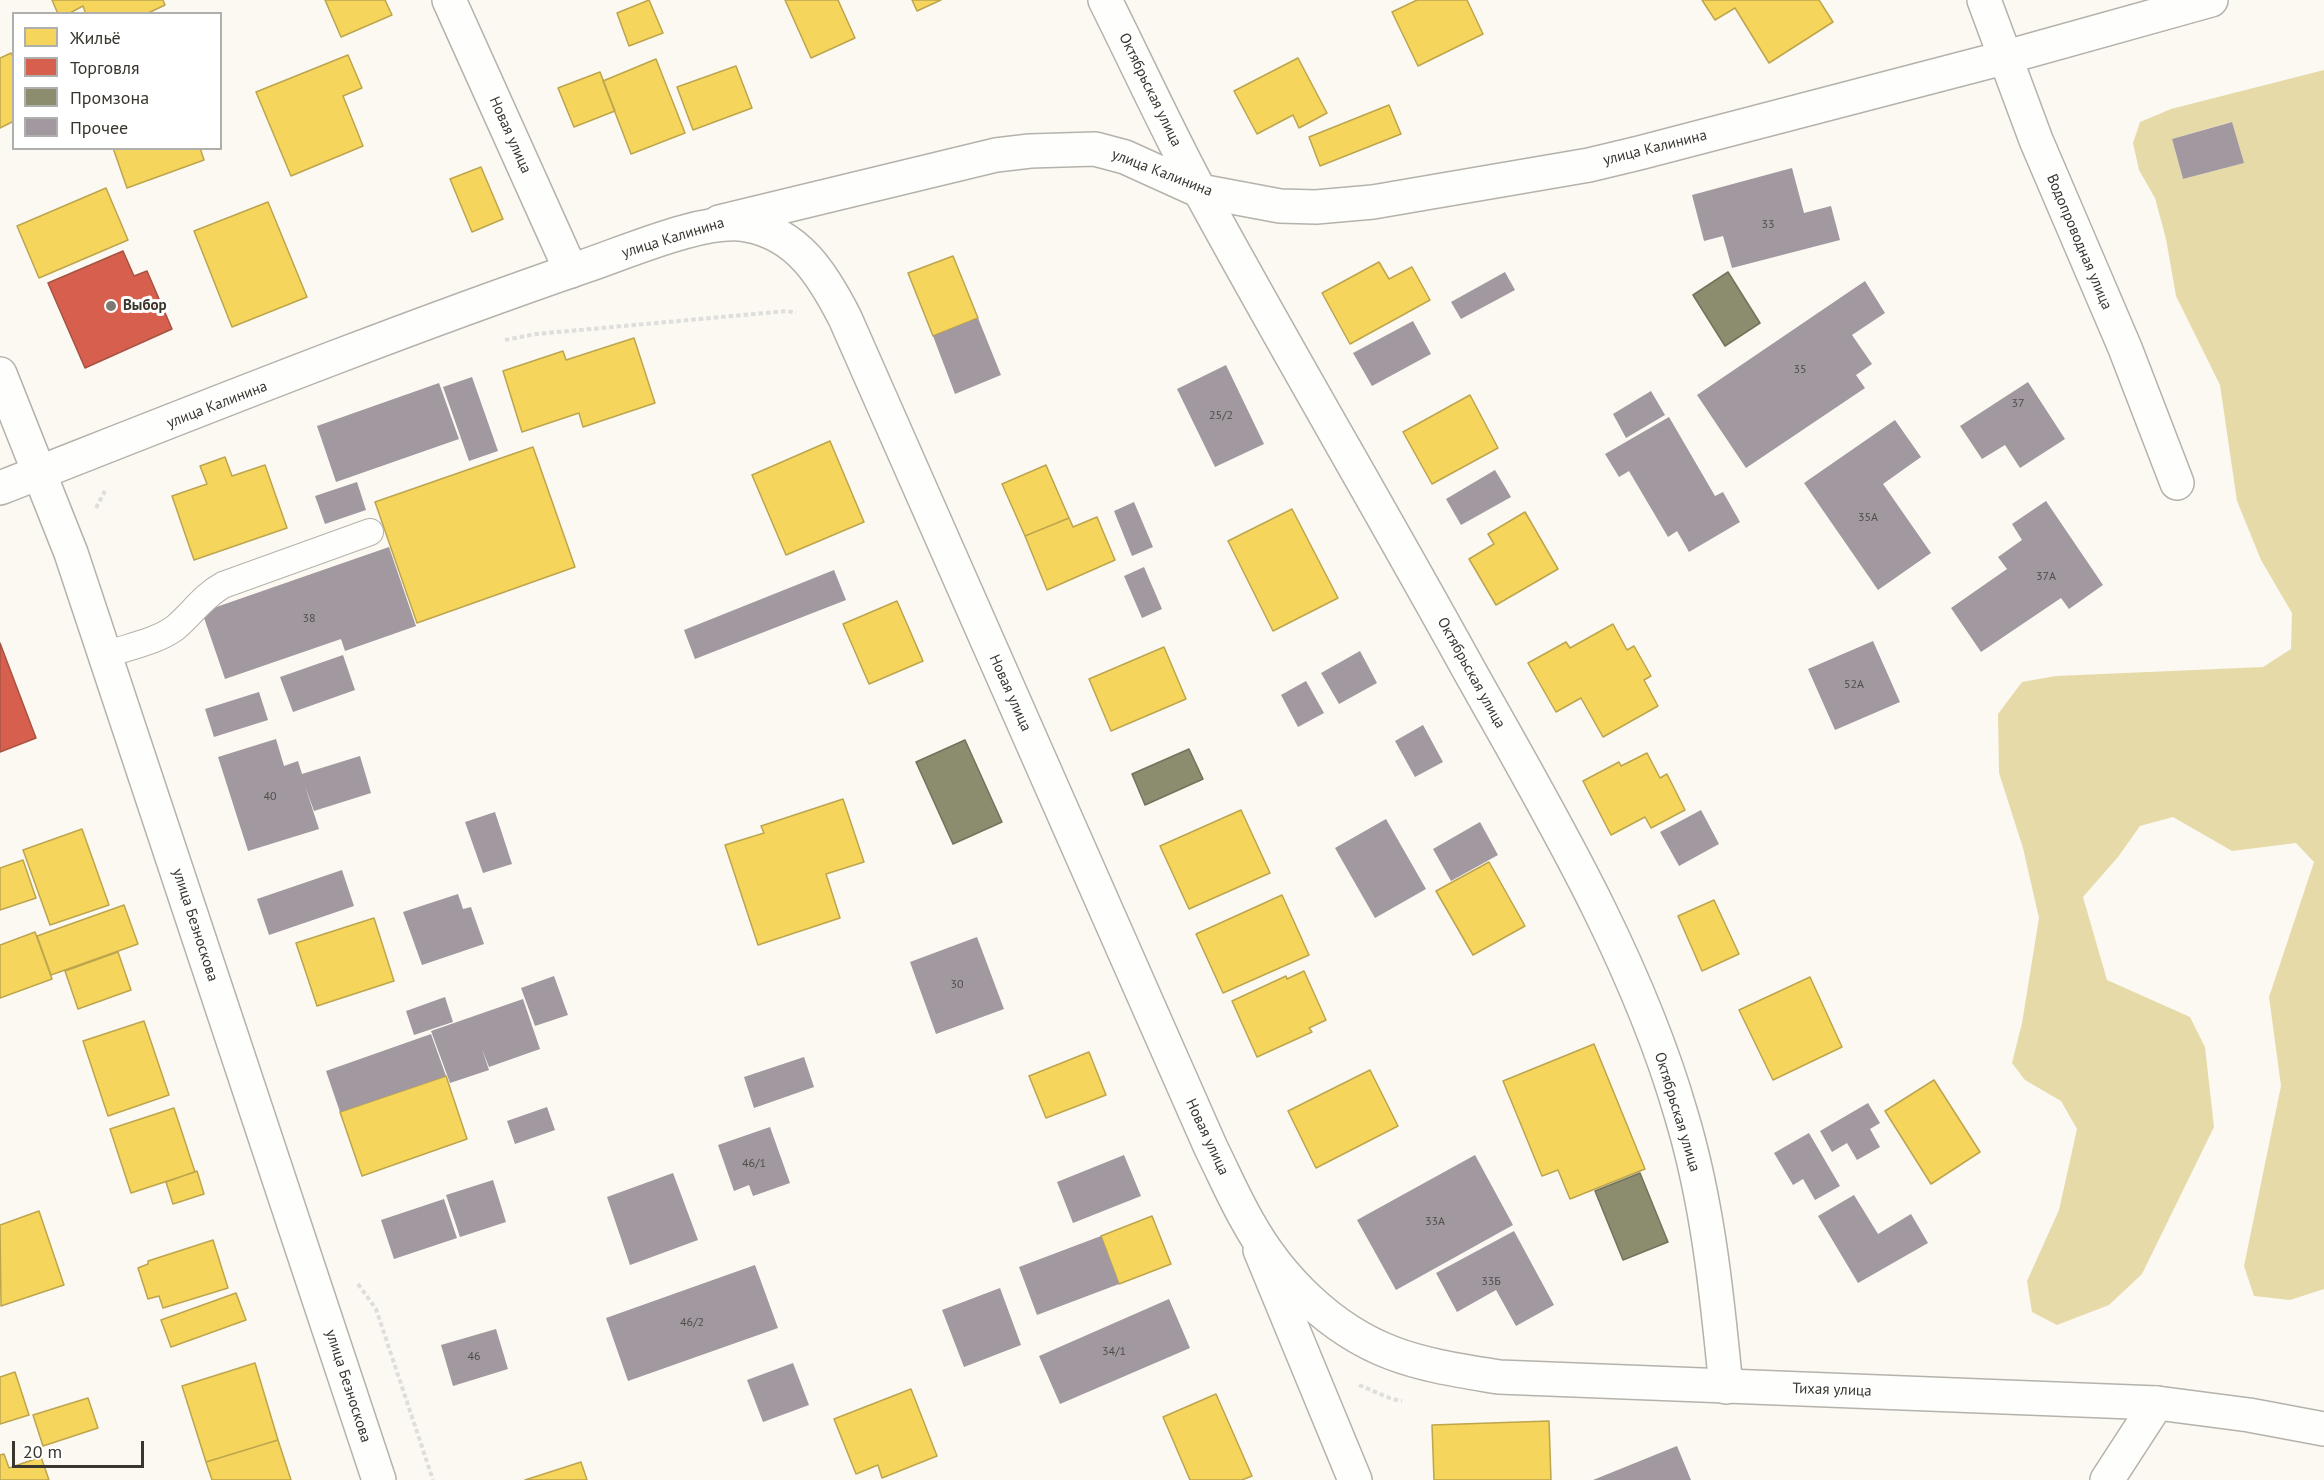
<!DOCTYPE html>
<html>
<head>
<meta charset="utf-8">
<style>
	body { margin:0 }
	#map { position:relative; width:2324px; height:1480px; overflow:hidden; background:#fbf9f2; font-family:"PT Sans",sans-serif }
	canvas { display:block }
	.legend { position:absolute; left:12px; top:12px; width:210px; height:138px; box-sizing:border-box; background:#fff; border:2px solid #afafab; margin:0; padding:8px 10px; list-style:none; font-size:18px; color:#38362d }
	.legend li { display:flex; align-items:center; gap:12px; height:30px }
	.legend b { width:30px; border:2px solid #afafab }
	.scale { position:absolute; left:12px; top:1441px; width:132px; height:27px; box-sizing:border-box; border:3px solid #38362d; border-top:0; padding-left:8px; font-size:18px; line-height:21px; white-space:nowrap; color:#38362d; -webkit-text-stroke:4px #fff; paint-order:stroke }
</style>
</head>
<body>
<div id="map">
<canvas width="2324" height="1480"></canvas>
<ul class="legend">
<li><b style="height:16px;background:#f6d55c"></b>Жильё</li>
<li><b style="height:16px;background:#d6604d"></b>Торговля</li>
<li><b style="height:16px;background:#8c8c6e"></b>Промзона</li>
<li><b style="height:16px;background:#a198a0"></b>Прочее</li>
</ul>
<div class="scale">20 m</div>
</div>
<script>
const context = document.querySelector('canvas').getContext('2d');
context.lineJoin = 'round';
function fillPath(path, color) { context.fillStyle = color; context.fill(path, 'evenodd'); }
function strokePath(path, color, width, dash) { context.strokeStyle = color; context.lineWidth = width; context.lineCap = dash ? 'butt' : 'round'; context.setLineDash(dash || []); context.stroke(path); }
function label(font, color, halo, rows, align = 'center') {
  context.font = font + ' "PT Sans",sans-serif'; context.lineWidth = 6; context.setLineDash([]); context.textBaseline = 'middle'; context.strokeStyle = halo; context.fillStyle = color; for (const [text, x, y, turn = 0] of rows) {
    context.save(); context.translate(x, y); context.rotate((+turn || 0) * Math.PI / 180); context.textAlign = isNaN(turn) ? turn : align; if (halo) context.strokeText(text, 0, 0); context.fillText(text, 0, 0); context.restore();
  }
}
fillPath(new Path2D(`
	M 2324,70 L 2324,1289 L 2290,1300 L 2254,1296 L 2244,1266 L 2281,1086 L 2269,997 L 2314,862 L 2296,843 L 2232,851 L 2173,817 L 2140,826 L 2118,857 L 2083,897 L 2107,980 L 2190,1017 L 2205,1047 L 2214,1127 L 2142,1274 L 2109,1305 L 2057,1325 L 2032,1312 L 2027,1281 L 2059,1210 L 2077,1129 L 2061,1101 L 2025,1080 L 2012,1063 L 2022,1023 L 2039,918 L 2023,848 L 1999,773 L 1998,714 L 2022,682 L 2056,676 L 2263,667 L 2291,649 L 2292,613 L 2261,560 L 2237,501 L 2220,385 L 2176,296 L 2166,239 L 2155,198 L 2139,170 L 2133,143 L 2140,122 L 2171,109 ZM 2231,122 L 2243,163 L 2183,179 L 2172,139 Z`), '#e7daa9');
const homes = new Path2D(`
	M 52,0 L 163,0 L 165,5 L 146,14 L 86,14 L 83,6 L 68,14 L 58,14 Z
	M 325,0 L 385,0 L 392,15 L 341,37 Z
	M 649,0 L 663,33 L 629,46 L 617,13 Z
	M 785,0 L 838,0 L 855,38 L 811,58 Z
	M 912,0 L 941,0 L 917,11 Z
	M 1417,0 L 1467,0 L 1483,34 L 1418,66 L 1392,12 Z
	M 1702,0 L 1819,0 L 1833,22 L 1769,63 L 1735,8 L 1715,20 Z
	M 11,53 L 14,59 L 14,121 L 0,128 L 0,58 Z
	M 348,55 L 362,88 L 343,96 L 363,146 L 291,176 L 256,92 Z
	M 1298,58 L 1327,113 L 1299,128 L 1293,115 L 1257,134 L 1234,91 Z
	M 656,59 L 685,133 L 631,154 L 603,81 Z
	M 736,66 L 752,108 L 693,130 L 677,87 Z
	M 600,72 L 615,111 L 574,127 L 558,88 Z
	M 1389,105 L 1401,134 L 1320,166 L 1309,137 Z
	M 113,148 L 200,148 L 204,160 L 127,188 Z
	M 481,167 L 503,219 L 472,232 L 450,179 Z
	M 106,188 L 128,240 L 39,278 L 17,226 Z
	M 268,202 L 307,297 L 232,327 L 194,231 Z
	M 953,256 L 978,318 L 933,336 L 908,273 Z
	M 1379,262 L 1389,279 L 1412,267 L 1430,300 L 1350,344 L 1322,293 Z
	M 634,338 L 655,403 L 583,427 L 579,413 L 522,432 L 503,371 L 563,351 L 566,360 Z
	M 1470,395 L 1498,448 L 1432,484 L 1403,432 Z
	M 830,441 L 864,522 L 786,555 L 752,475 Z
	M 533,447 L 575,567 L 417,623 L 375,502 Z
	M 225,457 L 232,476 L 265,465 L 287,528 L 194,560 L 172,496 L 207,484 L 200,466 Z
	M 1046,465 L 1069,518 L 1025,536 L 1002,484 Z
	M 1292,509 L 1338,598 L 1273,631 L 1228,541 Z
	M 1525,512 L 1558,569 L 1496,605 L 1469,559 L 1494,544 L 1488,534 Z
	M 1097,517 L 1115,560 L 1047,590 L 1025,536 L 1069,518 L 1073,527 Z
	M 897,601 L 923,661 L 869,684 L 843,624 Z
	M 1613,624 L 1627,650 L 1634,646 L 1651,676 L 1644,680 L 1658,706 L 1603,737 L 1581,698 L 1556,712 L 1528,663 L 1566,642 L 1570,648 Z
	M 1164,647 L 1186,699 L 1111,731 L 1089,679 Z
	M 1647,753 L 1660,778 L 1667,774 L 1685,810 L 1651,828 L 1645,817 L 1611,835 L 1583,781 L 1619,762 L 1621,766 Z
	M 843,799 L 864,862 L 826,874 L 840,918 L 758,945 L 725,845 L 764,833 L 761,826 Z
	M 1241,810 L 1270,873 L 1189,909 L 1160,846 Z
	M 82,829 L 109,905 L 50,925 L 23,850 Z
	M 23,860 L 36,898 L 0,910 L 0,868 Z
	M 1489,862 L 1525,926 L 1473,955 L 1436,891 Z
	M 1282,895 L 1309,955 L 1223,993 L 1196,934 Z
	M 1714,900 L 1739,954 L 1702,971 L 1678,916 Z
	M 124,905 L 138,944 L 51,975 L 37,936 Z
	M 374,918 L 394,981 L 317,1006 L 296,943 Z
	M 35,932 L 52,979 L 0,998 L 0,945 Z
	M 118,952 L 131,990 L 78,1009 L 65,971 Z
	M 1304,971 L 1326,1020 L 1309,1028 L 1312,1032 L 1257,1057 L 1232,1001 L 1286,976 L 1287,979 Z
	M 1810,977 L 1842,1047 L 1773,1080 L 1739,1010 Z
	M 144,1021 L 169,1095 L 108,1116 L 83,1041 Z
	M 1594,1044 L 1645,1169 L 1570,1199 L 1558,1170 L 1542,1176 L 1503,1081 Z
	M 1089,1052 L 1106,1095 L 1046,1118 L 1029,1076 Z
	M 1370,1070 L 1398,1126 L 1316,1168 L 1288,1111 Z
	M 446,1076 L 467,1139 L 362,1176 L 340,1112 Z
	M 1934,1080 L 1980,1152 L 1931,1184 L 1885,1111 Z
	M 174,1108 L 195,1172 L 131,1193 L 110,1129 Z
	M 197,1171 L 204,1194 L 173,1204 L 166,1182 Z
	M 39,1211 L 64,1285 L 1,1306 L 0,1225 Z
	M 1152,1216 L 1171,1264 L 1119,1284 L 1101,1236 Z
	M 213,1240 L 228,1288 L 163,1308 L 159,1296 L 148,1299 L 138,1268 L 148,1264 L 148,1261 Z
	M 236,1293 L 246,1320 L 171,1347 L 161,1320 Z
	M 255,1363 L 278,1440 L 206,1462 L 182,1386 Z
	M 15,1372 L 29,1415 L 0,1424 L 0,1377 Z
	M 911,1389 L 937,1456 L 882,1478 L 878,1465 L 856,1474 L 834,1419 Z
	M 1216,1394 L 1252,1476 L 1242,1480 L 1190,1480 L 1163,1417 Z
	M 88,1398 L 98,1428 L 43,1446 L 33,1415 Z
	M 1549,1421 L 1551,1480 L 1434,1480 L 1432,1425 Z
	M 278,1440 L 291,1480 L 212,1480 L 206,1462 Z
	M 4,1454 L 9,1468 L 41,1457 L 49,1480 L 0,1480 L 0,1455 Z
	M 581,1462 L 587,1480 L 525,1480 Z`);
fillPath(homes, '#f6d55c');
strokePath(homes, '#bda54e', 1.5);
const shops = new Path2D(`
	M 123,251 L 134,276 L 147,271 L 172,329 L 85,368 L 48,283 Z
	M 0,643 L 36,738 L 0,752 Z`);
fillPath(shops, '#d6604d');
strokePath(shops, '#a75343', 1.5);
const industry = new Path2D(`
	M 1728,272 L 1760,323 L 1725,346 L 1693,295 Z
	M 965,740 L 1002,822 L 953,844 L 916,762 Z
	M 1189,749 L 1203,779 L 1145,805 L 1132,774 Z
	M 1640,1173 L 1668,1242 L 1623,1260 L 1595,1191 Z`);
fillPath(industry, '#8c8c6e');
strokePath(industry, '#73725a', 1.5);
fillPath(new Path2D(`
	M 2232,122 L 2244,163 L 2183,179 L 2172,139 Z
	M 1792,168 L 1804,213 L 1831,206 L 1840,240 L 1732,268 L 1723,236 L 1704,241 L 1692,195 Z
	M 1505,272 L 1515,290 L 1461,319 L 1451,302 Z
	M 1865,281 L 1885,313 L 1852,335 L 1872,364 L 1856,375 L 1865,388 L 1746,468 L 1697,395 Z
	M 978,318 L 1001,375 L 955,394 L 933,336 Z
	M 1413,321 L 1431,354 L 1372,386 L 1353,353 Z
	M 1226,365 L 1264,444 L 1215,467 L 1177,389 Z
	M 472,377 L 498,451 L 469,461 L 443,387 Z
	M 2028,382 L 2065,439 L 2020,468 L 2005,445 L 1982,459 L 1960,426 Z
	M 439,383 L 459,439 L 336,482 L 317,426 Z
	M 1651,391 L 1665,415 L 1626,438 L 1613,414 Z
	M 1669,417 L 1715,496 L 1723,492 L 1740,522 L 1689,552 L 1677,531 L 1668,537 L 1629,471 L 1619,477 L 1605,454 Z
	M 1895,420 L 1921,457 L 1883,484 L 1931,553 L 1878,590 L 1804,483 Z
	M 1495,470 L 1511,497 L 1461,525 L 1446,499 Z
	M 357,482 L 366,510 L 325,524 L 315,496 Z
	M 2046,501 L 2103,585 L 2069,609 L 2061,598 L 1981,652 L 1951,608 L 2007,569 L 1998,557 L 2022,540 L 2012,524 Z
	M 1134,502 L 1153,547 L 1132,556 L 1114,511 Z
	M 389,547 L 416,626 L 345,651 L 341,639 L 225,679 L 202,612 Z
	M 1144,567 L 1162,609 L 1142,618 L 1124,576 Z
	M 834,570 L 846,600 L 695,659 L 684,630 Z
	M 1873,641 L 1900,702 L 1835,730 L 1808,669 Z
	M 1360,651 L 1377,683 L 1339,704 L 1321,673 Z
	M 343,655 L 355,690 L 293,712 L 280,677 Z
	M 1306,681 L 1324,713 L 1298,727 L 1281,695 Z
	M 259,692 L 268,720 L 214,737 L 205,709 Z
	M 1423,725 L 1443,762 L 1415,777 L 1395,741 Z
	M 276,739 L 284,766 L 298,761 L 302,774 L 360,756 L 371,793 L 314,811 L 305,786 L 319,829 L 248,851 L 218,757 Z
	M 1701,810 L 1719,844 L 1679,866 L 1660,832 Z
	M 495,812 L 512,864 L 483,873 L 465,822 Z
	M 1386,819 L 1426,889 L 1375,918 L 1335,848 Z
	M 1480,822 L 1498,855 L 1451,881 L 1433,849 Z
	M 342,870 L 354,906 L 269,935 L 257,899 Z
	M 458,894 L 463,909 L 471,907 L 484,944 L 422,965 L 403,912 Z
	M 977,937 L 1004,1009 L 936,1034 L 910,962 Z
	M 554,976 L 568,1015 L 535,1026 L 521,988 Z
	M 445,997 L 453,1022 L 414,1035 L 406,1011 Z
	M 523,999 L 540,1049 L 489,1067 L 482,1049 L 489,1070 L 450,1083 L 431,1031 Z
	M 431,1034 L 446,1076 L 340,1112 L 326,1071 Z
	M 804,1057 L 814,1087 L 754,1108 L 744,1077 Z
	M 1868,1103 L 1880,1123 L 1870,1129 L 1880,1147 L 1857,1160 L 1847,1143 L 1832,1152 L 1820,1131 Z
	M 547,1107 L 555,1130 L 515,1144 L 507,1121 Z
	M 770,1127 L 790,1183 L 753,1196 L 749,1185 L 734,1191 L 718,1145 Z
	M 1809,1133 L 1840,1186 L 1815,1200 L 1803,1179 L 1793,1185 L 1774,1153 Z
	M 1124,1155 L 1141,1196 L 1073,1223 L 1057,1182 Z
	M 1475,1155 L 1513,1225 L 1396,1290 L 1357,1220 Z
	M 673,1173 L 698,1240 L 630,1265 L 607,1197 Z
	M 493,1180 L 506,1222 L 460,1237 L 446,1195 Z
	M 1854,1195 L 1878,1234 L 1911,1214 L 1928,1243 L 1858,1283 L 1818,1216 Z
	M 444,1199 L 457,1238 L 394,1259 L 381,1220 Z
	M 1514,1231 L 1554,1305 L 1516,1326 L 1496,1290 L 1457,1312 L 1436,1273 Z
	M 1101,1236 L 1119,1284 L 1037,1315 L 1019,1267 Z
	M 755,1265 L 778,1328 L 628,1381 L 606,1318 Z
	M 1000,1288 L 1021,1345 L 964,1367 L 942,1310 Z
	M 1169,1299 L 1190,1348 L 1060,1404 L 1039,1356 Z
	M 496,1329 L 508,1369 L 453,1386 L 441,1345 Z
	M 793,1363 L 809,1405 L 763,1422 L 747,1380 Z
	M 1677,1446 L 1691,1480 L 1593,1480 Z`), '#a198a0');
const lane = new Path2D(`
	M 105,655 C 127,647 156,642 175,628 C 193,613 202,597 223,585 L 370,532`);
const street = new Path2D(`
	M 449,0 L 571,271
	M 1105,0 C 1137,64 1167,130 1201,193 C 1288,353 1381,510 1469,670 C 1548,811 1636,958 1681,1114 C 1708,1203 1717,1295 1726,1387
	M 1984,0 L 2036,140 L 2125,348 L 2177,483
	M 719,222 L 996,155 L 1030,151 L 1095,149 L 1125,157 L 1200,191 L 1280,206 L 1316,207 L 1373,202 L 1589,165 L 1639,153 L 2003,58 L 2211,0
	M 0,374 L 71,553 L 379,1480
	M 1260,1250 L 1355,1480
	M 2107,1480 L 2157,1403`);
const secondary = new Path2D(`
	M 0,488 C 194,412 388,334 585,266 C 627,252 705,217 747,225 C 798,234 823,275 845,318 L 1211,1148 C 1223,1172 1234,1198 1248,1222 C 1279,1278 1331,1330 1392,1353 C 1426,1366 1463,1371 1499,1377 L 2157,1403 L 2249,1415 L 2324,1429`);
strokePath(lane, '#b4b2aa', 28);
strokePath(street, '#b4b2aa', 36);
strokePath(secondary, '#b4b2aa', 36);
strokePath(new Path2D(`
	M 505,340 L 536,334 L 787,311 L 796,313
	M 96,508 L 105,491
	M 358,1284 L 376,1309 L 433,1480
	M 1359,1385 L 1392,1399 L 1402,1401`), '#dededc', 4, [4.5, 3]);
strokePath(lane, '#fefefd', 26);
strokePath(street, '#fefefd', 33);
strokePath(secondary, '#fefefd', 33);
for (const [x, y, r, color] of [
	[111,306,6,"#7c7a72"]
]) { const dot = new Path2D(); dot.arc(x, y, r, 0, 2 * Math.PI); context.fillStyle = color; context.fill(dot); strokePath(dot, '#fff', 2); }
label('12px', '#524e4a', null, [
	["33",1768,225],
	["35",1800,370],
	["37",2018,404],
	["25/2",1221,416],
	["35А",1868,518],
	["37А",2046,577],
	["38",309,619],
	["52А",1854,685],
	["40",270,797],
	["30",957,985],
	["46/1",754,1164],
	["33А",1435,1222],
	["33Б",1491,1282],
	["46/2",692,1323],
	["34/1",1114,1352],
	["46",474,1357]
]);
label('15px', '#38362d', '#fff', [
	["Октябрьская улица",1150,90,64],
	["Новая улица",510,135,66],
	["улица Калинина",1655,148,-14],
	["улица Калинина",1162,173,21],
	["улица Калинина",673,238,-17],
	["Водопроводная улица",2079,242,67],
	["улица Калинина",217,405,-21],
	["Октябрьская улица",1471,673,61],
	["Новая улица",1010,693,66],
	["улица Безноскова",195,925,72],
	["Октябрьская улица",1677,1112,73],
	["Новая улица",1207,1137,65],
	["улица Безноскова",348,1386,72],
	["Тихая улица",1832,1390,2]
]);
label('bold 15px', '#38362d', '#fff', [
	["Выбор",123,306]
], 'left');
</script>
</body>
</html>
